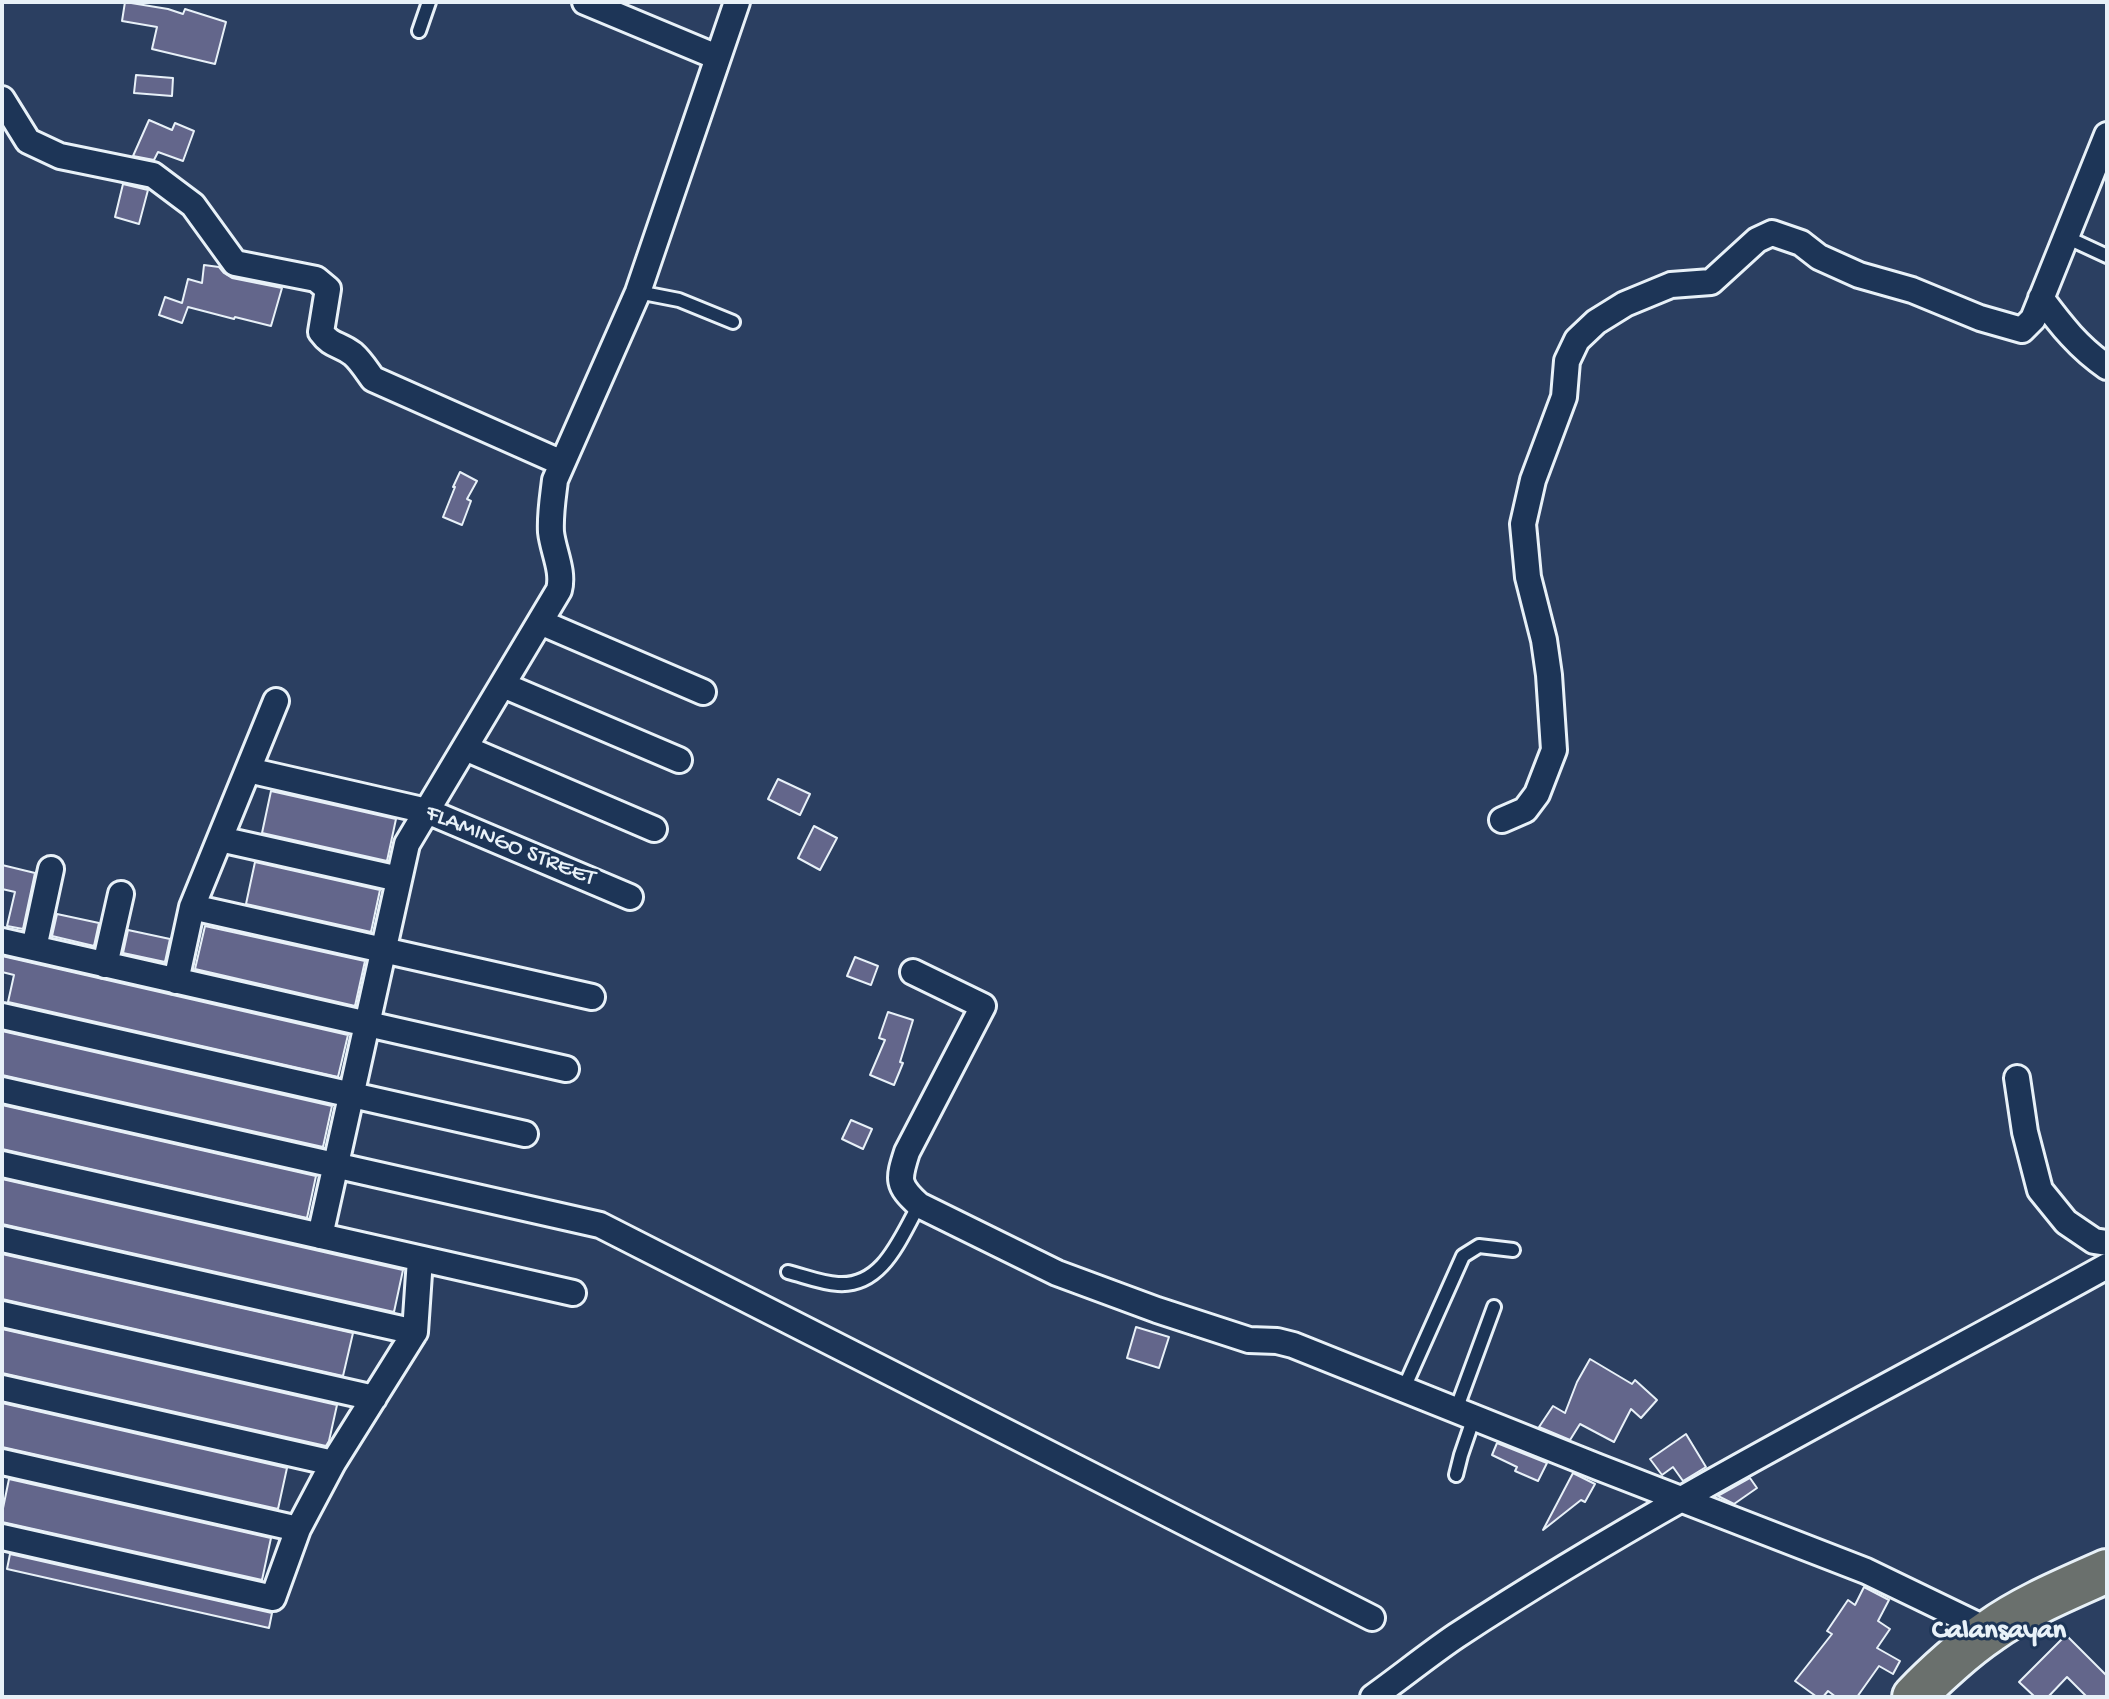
<!DOCTYPE html>
<html>
<head>
<meta charset="utf-8">
<style>
	body { margin:0 }
	#map { position:relative; width:2109px; height:1699px; overflow:hidden; background:#2b3f61; font-family:"Gochi Hand",sans-serif }
	canvas { display:block }
	.frame { position:absolute; inset:0; border:4px solid #e8f1f8; pointer-events:none }
</style>
</head>
<body>
<div id="map">
<canvas width="2109" height="1699"></canvas>
<div class="frame"></div>
</div>
<script>
const context = document.querySelector('canvas').getContext('2d');
context.lineJoin = 'round';
function fillPath(path, color) { context.fillStyle = color; context.fill(path, 'evenodd'); }
function strokePath(path, color, width, dash) { context.strokeStyle = color; context.lineWidth = width; context.lineCap = dash ? 'butt' : 'round'; context.setLineDash(dash || []); context.stroke(path); }
function label(font, color, halo, rows, align = 'center') {
  context.font = font + ' "Gochi Hand",sans-serif'; context.lineWidth = 6; context.setLineDash([]); context.textBaseline = 'middle'; context.strokeStyle = halo; context.fillStyle = color; for (const [text, x, y, turn = 0] of rows) {
    context.save(); context.translate(x, y); context.rotate((+turn || 0) * Math.PI / 180); context.textAlign = isNaN(turn) ? turn : align; if (halo) context.strokeText(text, 0, 0); context.fillText(text, 0, 0); context.restore();
  }
}
const building = new Path2D(`
	M 125,2 L 168,9 L 183,14 L 185,9 L 226,22 L 215,64 L 152,49 L 157,27 L 122,21 Z
	M 136,75 L 173,78 L 172,96 L 134,93 Z
	M 149,120 L 172,130 L 175,123 L 194,131 L 183,161 L 158,152 L 154,160 L 133,156 Z
	M 123,184 L 148,190 L 139,224 L 115,217 Z
	M 204,265 L 219,267 L 224,273 L 232,278 L 282,288 L 271,326 L 235,317 L 234,319 L 188,307 L 182,323 L 159,315 L 165,297 L 182,303 L 188,279 L 202,283 Z
	M 460,472 L 477,481 L 467,499 L 471,501 L 462,525 L 443,517 L 455,487 L 453,487 Z
	M 778,779 L 810,794 L 800,815 L 768,799 Z
	M 271,791 L 396,819 L 387,861 L 262,833 Z
	M 814,826 L 837,838 L 820,870 L 798,858 Z
	M 255,862 L 380,890 L 371,932 L 246,904 Z
	M 2,865 L 35,873 L 23,929 L 7,926 L 15,892 L 2,889 Z
	M 57,914 L 99,923 L 94,946 L 52,936 Z
	M 205,926 L 365,961 L 355,1006 L 195,969 Z
	M 128,930 L 170,939 L 165,962 L 123,953 Z
	M 2,956 L 348,1035 L 338,1077 L 8,1002 L 14,975 L 2,972 Z
	M 855,957 L 878,966 L 871,985 L 847,976 Z
	M 888,1012 L 913,1020 L 900,1062 L 903,1063 L 894,1085 L 870,1075 L 885,1040 L 879,1038 Z
	M 2,1031 L 332,1106 L 323,1147 L 2,1075 Z
	M 2,1105 L 316,1176 L 307,1218 L 2,1149 Z
	M 851,1120 L 872,1129 L 863,1149 L 842,1139 Z
	M 2,1179 L 403,1270 L 394,1312 L 2,1224 Z
	M 2,1254 L 353,1333 L 343,1376 L 2,1299 Z
	M 1136,1327 L 1169,1337 L 1159,1368 L 1127,1358 Z
	M 2,1329 L 337,1405 L 329,1441 L 326,1446 L 2,1373 Z
	M 1590,1359 L 1632,1384 L 1635,1380 L 1657,1400 L 1641,1418 L 1631,1409 L 1614,1442 L 1580,1424 L 1570,1440 L 1539,1427 L 1553,1406 L 1565,1413 L 1577,1382 Z
	M 2,1403 L 287,1468 L 278,1509 L 2,1447 Z
	M 1686,1434 L 1706,1467 L 1683,1481 L 1673,1467 L 1662,1475 L 1650,1459 Z
	M 1497,1443 L 1547,1463 L 1538,1481 L 1515,1471 L 1517,1467 L 1492,1455 Z
	M 1573,1473 L 1595,1484 L 1585,1502 L 1581,1500 L 1543,1530 Z
	M 1750,1478 L 1757,1488 L 1734,1504 L 1718,1496 Z
	M 9,1479 L 271,1538 L 262,1580 L 2,1522 L 2,1513 Z
	M 10,1554 L 272,1613 L 269,1628 L 7,1569 Z
	M 1864,1587 L 1889,1600 L 1878,1621 L 1890,1629 L 1877,1648 L 1900,1661 L 1893,1674 L 1879,1666 L 1857,1697 L 1836,1697 L 1828,1691 L 1823,1697 L 1817,1697 L 1795,1681 L 1832,1634 L 1827,1631 L 1848,1600 L 1855,1605 Z
	M 2066,1635 L 2107,1676 L 2107,1697 L 2087,1697 L 2067,1677 L 2048,1697 L 2035,1697 L 2019,1682 Z`);
fillPath(building, '#63668b');
strokePath(building, '#e8f1f8', 2);
const lane = new Path2D(`
	M 419,31 L 429,2
	M 2066,237 L 2107,256
	M 638,292 L 679,300 L 733,322
	M 788,1272 C 804,1276 821,1283 838,1284 C 883,1287 900,1238 919,1205
	M 1404,1388 L 1463,1256 L 1479,1246 L 1513,1250
	M 1456,1410 L 1494,1307
	M 1456,1475 L 1461,1455 L 1474,1417`);
const street = new Path2D(`
	M 585,2 L 717,57
	M 2,99 L 28,141 L 60,156 L 153,175 L 193,205 L 235,263 L 316,279 L 328,289 L 321,332 C 332,347 339,343 353,354 C 361,361 367,371 373,379 L 562,463
	M 2041,298 C 2061,325 2079,348 2107,367
	M 540,622 L 703,692
	M 503,685 L 679,760
	M 465,748 L 654,829
	M 248,770 L 427,811 L 630,897
	M 1502,820 L 1525,810 L 1537,794 L 1554,750 L 1549,675 L 1544,640 L 1528,577 L 1523,524 L 1533,480 L 1564,397 L 1567,361 L 1577,340 L 1596,322 L 1625,304 L 1671,285 L 1711,282 L 1757,240 L 1772,233 L 1801,243 L 1819,257 L 1859,275 L 1912,290 L 1980,318 L 2022,330 L 2033,319 L 2107,135
	M 220,839 L 399,879
	M 192,907 L 592,997
	M 2,941 L 566,1069
	M 34,948 L 51,869
	M 105,965 L 121,894
	M 913,972 L 983,1006 L 907,1152 C 898,1180 897,1185 919,1205 L 1057,1273 L 1157,1310 L 1249,1340 L 1277,1341 L 1293,1345 L 1598,1467 L 1866,1571 L 1990,1631
	M 176,981 L 192,907 L 276,701
	M 2,1016 L 525,1134
	M 2017,1078 L 2025,1132 L 2040,1190 L 2066,1222 L 2094,1241 L 2107,1243
	M 2,1090 L 600,1225 L 1372,1618
	M 2,1164 L 573,1293
	M 320,1236 L 407,844 L 559,590 C 564,571 553,551 551,532 C 550,514 553,497 555,480 L 638,292 L 737,2
	M 2,1239 L 415,1332
	M 2,1314 L 374,1398
	M 2,1388 L 333,1463
	M 2,1462 L 298,1529
	M 2,1537 L 273,1598 L 298,1529 L 333,1463 L 415,1332 L 420,1259
	M 1373,1697 C 1401,1677 1428,1655 1456,1636 C 1665,1499 1889,1387 2107,1266`);
const highway = new Path2D(`
	M 1914,1697 C 1934,1676 1966,1647 1990,1631 C 2025,1606 2067,1589 2107,1571`);
strokePath(lane, '#e8f1f8', 18);
strokePath(street, '#e8f1f8', 30);
strokePath(highway, '#e8f1f8', 48);
strokePath(lane, '#1d3557', 12);
strokePath(street, '#1d3557', 24);
strokePath(highway, '#6a706d', 42);
label('24px', '#e8f1f8', '#1d3557', [
	["FLAMINGO STREET",510,847,22]
]);
label('bold 28px', '#e8f1f8', '#1d3557', [
	["Calansayan",1999,1633]
]);
</script>
</body>
</html>
